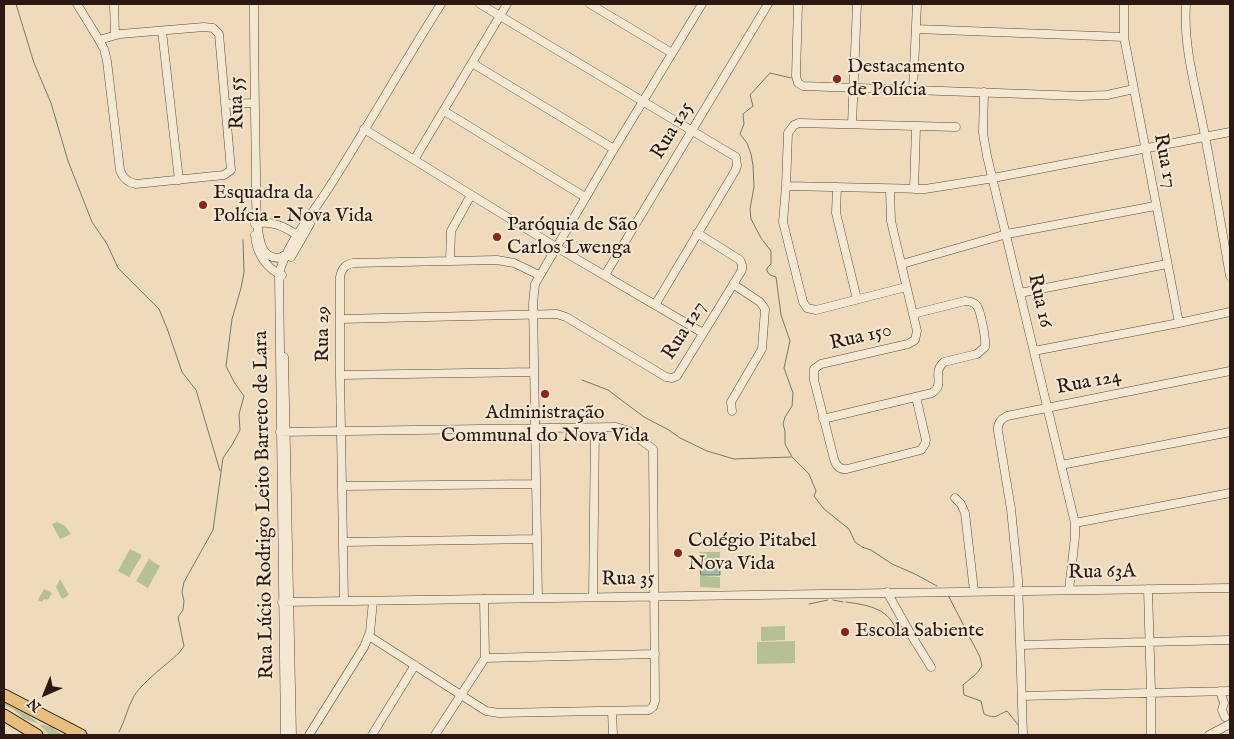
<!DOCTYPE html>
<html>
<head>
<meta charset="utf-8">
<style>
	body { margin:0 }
	#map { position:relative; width:1234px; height:739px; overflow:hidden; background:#efdbbc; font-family:"IM FELL English",serif }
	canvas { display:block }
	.frame { position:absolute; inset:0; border:5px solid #2b1810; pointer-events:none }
	.north { position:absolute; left:20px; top:669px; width:50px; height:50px; -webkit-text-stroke:4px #f5e8d3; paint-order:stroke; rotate:224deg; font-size:14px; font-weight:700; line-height:20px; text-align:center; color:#2b1810 }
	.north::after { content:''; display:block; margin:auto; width:18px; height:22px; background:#2b1810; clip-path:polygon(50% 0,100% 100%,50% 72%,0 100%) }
</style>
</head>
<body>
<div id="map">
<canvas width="1234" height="739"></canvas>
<div class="frame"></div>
<div class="north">N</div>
</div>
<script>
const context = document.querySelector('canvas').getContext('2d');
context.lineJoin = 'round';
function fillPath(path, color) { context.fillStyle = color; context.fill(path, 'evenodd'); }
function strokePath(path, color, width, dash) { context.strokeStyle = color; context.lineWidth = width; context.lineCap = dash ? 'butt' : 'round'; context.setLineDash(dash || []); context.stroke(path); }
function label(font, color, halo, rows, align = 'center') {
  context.font = font + ' "IM FELL English",serif'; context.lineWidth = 4; context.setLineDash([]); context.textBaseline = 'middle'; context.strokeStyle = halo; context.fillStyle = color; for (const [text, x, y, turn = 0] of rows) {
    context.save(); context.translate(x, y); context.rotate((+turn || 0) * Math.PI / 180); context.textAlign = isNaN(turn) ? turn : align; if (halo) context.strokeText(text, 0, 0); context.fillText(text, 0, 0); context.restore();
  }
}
fillPath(new Path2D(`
	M 57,522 L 65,526 L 71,534 L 60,539 L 52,524 Z
	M 130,549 L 142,555 L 129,577 L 118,571 Z
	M 699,552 L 720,552 L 720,563 L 699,563 Z
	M 149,559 L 160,566 L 148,588 L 136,581 Z
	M 700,576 L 720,577 L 720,588 L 700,587 Z
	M 60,579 L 69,595 L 62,599 L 56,587 Z
	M 44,589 L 52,593 L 48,600 L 44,599 L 42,602 L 38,600 Z
	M 785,626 L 785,640 L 761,641 L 761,627 Z
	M 795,641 L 795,663 L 757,664 L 757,642 Z
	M 4,702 L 14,708 L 27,714 L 39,724 L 52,727 L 62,735 L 48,734 L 39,724 L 24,719 L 13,709 L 4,705 Z`), '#b5c194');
const water = new Path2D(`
	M 701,565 L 720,565 L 720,575 L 701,575 Z`);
fillPath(water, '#9bbcab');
strokePath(water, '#6e7a6d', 1);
strokePath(new Path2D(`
	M 16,4 L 34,63 L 51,103 L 68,161 L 92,222 L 107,244 L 118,268 L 159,309 L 168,331 L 182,372 L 196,390 L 220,471
	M 791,78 L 770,73 L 750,95 L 753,106 L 743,114 L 744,124 L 740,134 L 747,143 L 751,154 L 753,165 L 754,187 L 750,209 L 751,219 L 761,238 L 771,251 L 771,264 L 767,268 L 767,271 L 770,275 L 776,277 L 781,315 L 790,341 L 784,368 L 793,393 L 792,406 L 785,417 L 783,424 L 785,431 L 785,444 L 792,457 L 809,474 L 816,491 L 814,496 L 824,509 L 849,529 L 855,542 L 862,547 L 871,550 L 892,564 L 915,574 L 937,586
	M 582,380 L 608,390 L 644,417 L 669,430 L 680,438 L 707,451 L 734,459 L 791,457
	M 949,597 L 980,657 L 982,666 L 977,673 L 963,685 L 964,695 L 981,701 L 984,714 C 997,720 996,715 1007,711 L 1019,726
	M 833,600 L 843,602
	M 846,602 C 866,605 887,607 896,629
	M 809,604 L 828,600
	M 119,732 C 125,721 127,709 133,698 C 140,684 166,665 179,653 L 184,646 L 178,617 L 183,610 L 184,601 L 182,592 L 184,582 L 213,530 L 223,458 L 232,445 L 240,430 L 239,414 L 244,396 L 234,382 L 226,366 L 232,319 L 241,288 L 244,272 L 243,240`), '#6e7a6d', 1);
const minor = new Path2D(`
	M 77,4 L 99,40
	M 114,4 L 115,35
	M 254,4 C 254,60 255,116 256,173 C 256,191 255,234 263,249 C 266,255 272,258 279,258 L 287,254
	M 480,4 L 736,157 L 737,166 L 735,171 L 655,305
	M 590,4 L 672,53
	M 798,4 L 796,76 L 798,83 L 803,86 L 1081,96 L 1107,95 L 1134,89
	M 1124,4 L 1124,37 L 1179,323
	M 1186,4 C 1183,49 1197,92 1205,136 C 1214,183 1222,230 1230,276
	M 204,27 L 213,28 L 219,34 L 231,170 L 224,175 L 136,184 C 127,182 123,178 120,170 L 107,61 L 104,49 L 99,40 L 120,34 Z
	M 916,29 L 1124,37
	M 162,31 L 179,180
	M 472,63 L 614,149
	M 913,90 L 917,4
	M 984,92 L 983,133 L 987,156 L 1075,523 L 1075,537 L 1069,590
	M 226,104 L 254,103
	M 444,111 L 585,197
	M 852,124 L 857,4
	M 364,129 L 556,247 L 703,333
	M 414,160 L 507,4
	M 786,186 L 925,189 L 988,179 L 1230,132
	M 837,187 L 836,213 L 857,299
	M 890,189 L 891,221 L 917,331 L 915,340 L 908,344 L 821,364 L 814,369 L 814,380 L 834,459 C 836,466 840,470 847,469 L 921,450 L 925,444 L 926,440 L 916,397
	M 914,189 L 916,127
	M 255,224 C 272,219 288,228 301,238
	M 255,235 C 256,252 266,269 282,275
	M 291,257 L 310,224
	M 450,261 L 451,231 L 471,195
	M 902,264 L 1007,234 L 1155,206
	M 605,275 L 768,4
	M 906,287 L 816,310 L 807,308 L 803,302 L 783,222 L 786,186 L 788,133 L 794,125 L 799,123 L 956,127
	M 1020,293 L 1167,264
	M 340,319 L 557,314 L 566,317 L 666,377 L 672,378 L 677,376 L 742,270 L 742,265 L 740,260 L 697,233
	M 1034,351 L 1179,323 L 1230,312
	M 284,357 L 292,735
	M 340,375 L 534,372
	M 732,411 L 731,402 L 762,349 L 765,309 L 760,302 L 733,284
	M 823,419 L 932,393 C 946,384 931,373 944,362 L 977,354 L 985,347 C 986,339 981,312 977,306 C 974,302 970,301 965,301 L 913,314
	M 280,432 L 616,427 L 629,431 L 653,449 L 655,701 L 653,707 L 649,710 L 499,713 L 486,711 L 369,636
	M 1061,465 L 1230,432
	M 342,486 L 536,484
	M 955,498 L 961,504 L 965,513 L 974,591
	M 1075,523 L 1230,493
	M 343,542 L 537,539
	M 1148,589 L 1151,692 L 1151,735
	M 887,592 L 910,633 L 931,667
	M 593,597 L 595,428
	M 538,598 L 533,303 L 535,284 L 614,149 L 702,4
	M 344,601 L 340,375 L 340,277 C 342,268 345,265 353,263 L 497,260 L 514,263 L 539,275
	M 282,602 L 1230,588
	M 1020,645 L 1230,640
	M 485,658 L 655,654
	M 1220,691 L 1224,703 L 1222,710 L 1225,717
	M 1022,696 L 1230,691
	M 612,711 L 613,735
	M 285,735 L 279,274 C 286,244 314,212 330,186 C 368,126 403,64 441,4
	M 309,735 L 364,647 L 370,632 L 373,601
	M 372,735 L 415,665
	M 435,735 L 485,658 L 484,599
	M 1023,735 L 1018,579 L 1011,509 L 998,431 C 997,424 1001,419 1007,416 L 1230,371
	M 1209,735 L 1230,724`);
const highway = new Path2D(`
	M 4,695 L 81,735
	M 4,715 L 37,735`);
strokePath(minor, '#5c493b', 9);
strokePath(highway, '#2b1810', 13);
strokePath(minor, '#f5e8d3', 8);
strokePath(highway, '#e8be7e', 11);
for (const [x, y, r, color] of [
	[837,79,5,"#8f2418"],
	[203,205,5,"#8f2418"],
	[497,237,5,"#8f2418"],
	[545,394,5,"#8f2418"],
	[678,553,5,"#8f2418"],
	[845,632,5,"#8f2418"]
]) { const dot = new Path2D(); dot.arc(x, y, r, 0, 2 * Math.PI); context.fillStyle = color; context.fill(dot); strokePath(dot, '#f5e8d3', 2); }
label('20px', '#2b1810', '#f5e8d3', [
	["Destacamento",847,68],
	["de Polícia",847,91],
	["Esquadra da",213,194],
	["Polícia - Nova Vida",213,217],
	["Paróquia de São",507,226],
	["Carlos Lwenga",507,249],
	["Administração",545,414,"center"],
	["Communal do Nova Vida",545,437,"center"],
	["Colégio Pitabel",688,542],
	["Nova Vida",688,565],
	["Escola Sabiente",855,632]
], 'left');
label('20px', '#2b1810', '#f5e8d3', [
	["Rua 55",238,103,-91],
	["Rua 125",673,131,-59],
	["Rua 17",1164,161,79],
	["Rua 16",1039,301,77],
	["Rua 127",685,331,-58],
	["Rua 29",324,334,-90],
	["Rua 150",861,338,-13],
	["Rua 124",1089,383,-11],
	["Rua Lúcio Rodrigo Leito Barreto de Lara",265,505,-91],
	["Rua 63A",1102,573,-1],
	["Rua 35",628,580,-1]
]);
</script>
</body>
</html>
